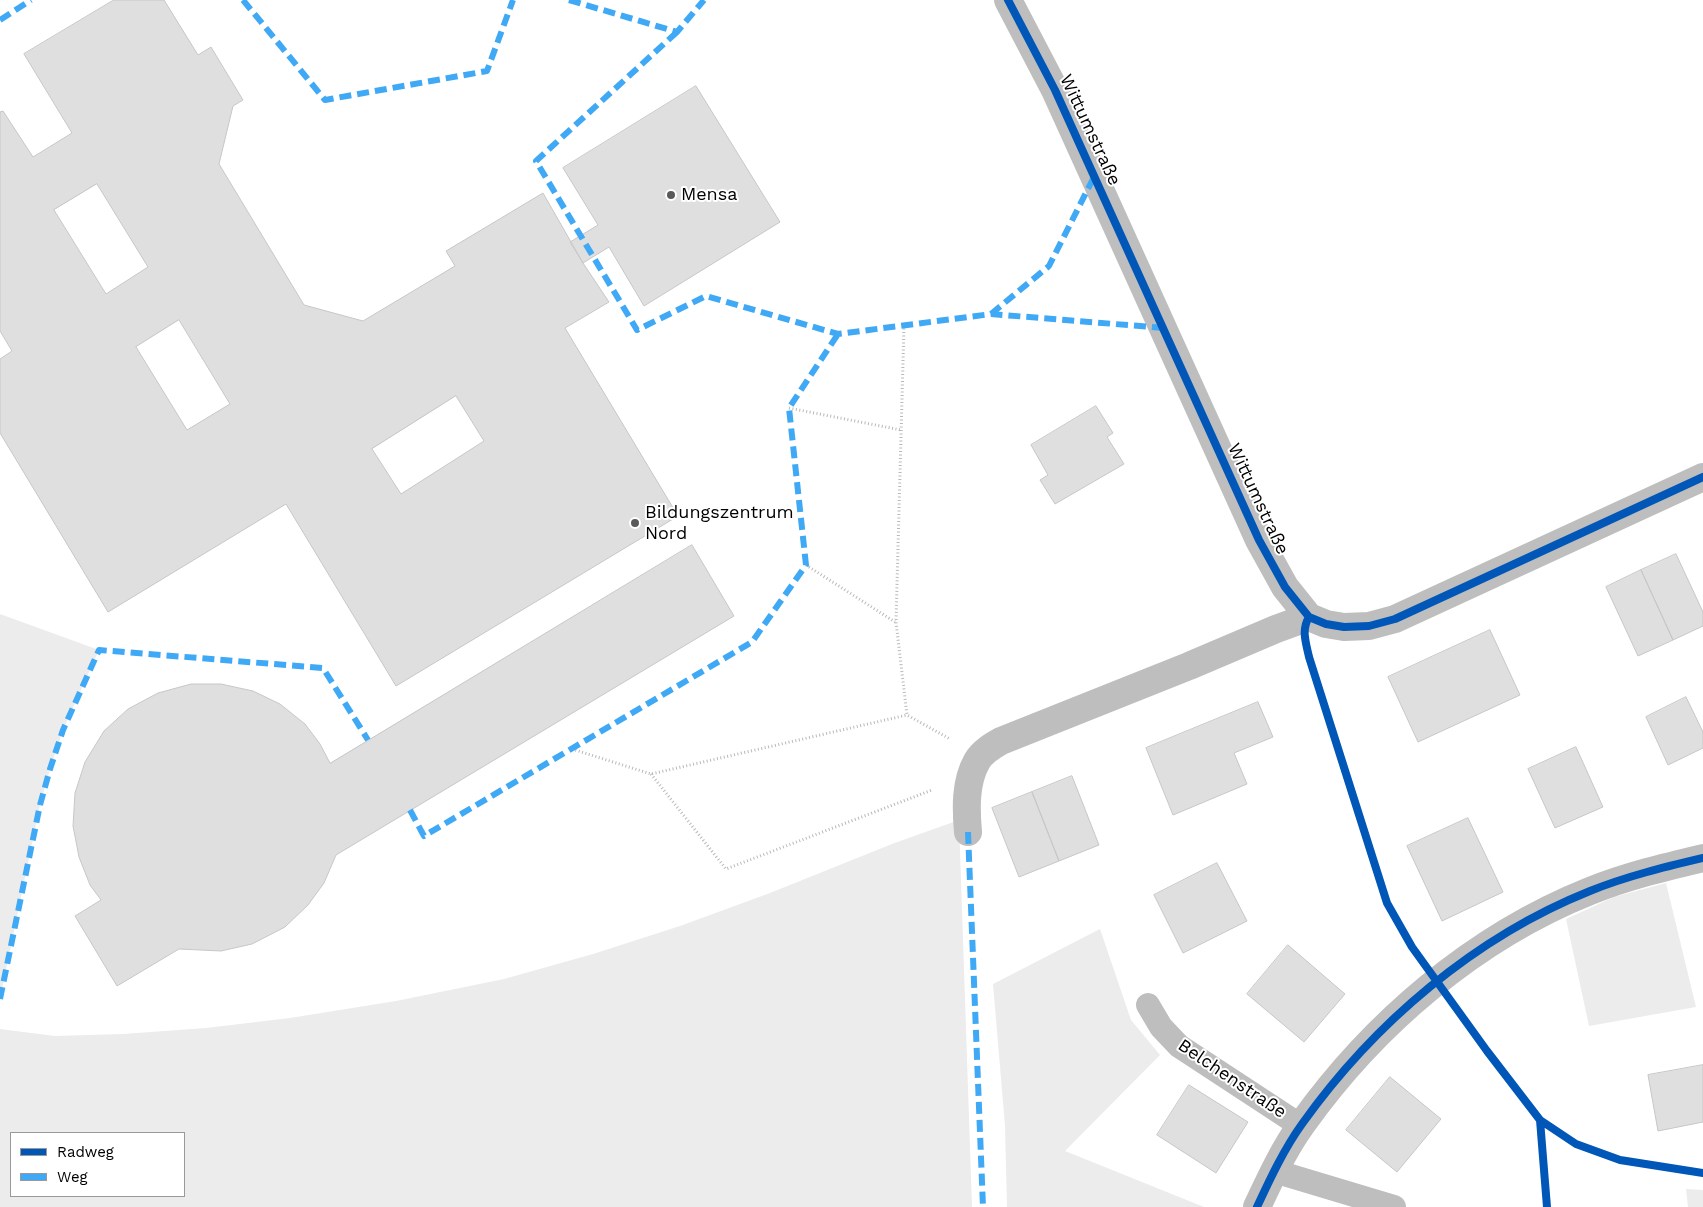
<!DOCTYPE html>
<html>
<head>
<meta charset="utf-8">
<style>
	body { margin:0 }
	#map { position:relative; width:1703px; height:1207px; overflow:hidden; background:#fff; font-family:"Work Sans",sans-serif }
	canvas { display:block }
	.legend { position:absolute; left:10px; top:1132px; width:175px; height:65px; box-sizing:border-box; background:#fff; border:1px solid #999; margin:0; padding:6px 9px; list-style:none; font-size:15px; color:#000 }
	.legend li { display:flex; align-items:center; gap:10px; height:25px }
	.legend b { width:25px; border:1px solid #999 }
</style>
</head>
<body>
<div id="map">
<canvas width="1703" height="1207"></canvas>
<ul class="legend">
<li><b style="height:6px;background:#0057b8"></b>Radweg</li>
<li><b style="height:6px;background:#3fa9f5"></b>Weg</li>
</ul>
</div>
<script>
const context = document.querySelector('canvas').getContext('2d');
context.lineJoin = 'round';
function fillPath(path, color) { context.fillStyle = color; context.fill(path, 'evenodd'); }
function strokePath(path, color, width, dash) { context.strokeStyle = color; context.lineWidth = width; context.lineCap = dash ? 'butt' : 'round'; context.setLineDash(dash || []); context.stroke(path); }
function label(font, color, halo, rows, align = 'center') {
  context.font = font + ' "Work Sans",sans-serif'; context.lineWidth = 4; context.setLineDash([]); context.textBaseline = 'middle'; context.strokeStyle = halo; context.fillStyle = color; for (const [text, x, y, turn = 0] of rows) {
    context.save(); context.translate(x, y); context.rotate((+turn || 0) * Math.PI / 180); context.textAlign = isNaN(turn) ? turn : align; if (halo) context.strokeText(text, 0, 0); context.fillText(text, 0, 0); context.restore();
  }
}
fillPath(new Path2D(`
	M 0,614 L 99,650 L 63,730 L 50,769 L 40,805 L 0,999 Z
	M 959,820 L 972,1207 L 0,1207 L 0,1029 L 55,1036 L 123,1034 L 206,1028 L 290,1018 L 396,1001 L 504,979 L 593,954 L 680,926 L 770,893 L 892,844 ZM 11,1133 L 184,1133 L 184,1196 L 11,1196 Z
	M 1666,883 L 1696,1007 L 1589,1026 L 1566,919 L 1614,897 Z
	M 1100,929 L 1131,1020 L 1160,1055 L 1065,1151 L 1204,1207 L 1007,1207 L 1005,1126 L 993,984 Z
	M 1686,1189 L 1703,1190 L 1703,1207 L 1688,1207 Z`), '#ececec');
const building = new Path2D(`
	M 114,0 L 164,0 L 198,55 L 211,47 L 243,100 L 233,106 L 219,164 L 304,305 L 363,321 L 455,266 L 446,251 L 543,193 L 583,263 L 609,302 L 565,328 L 678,516 L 396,686 L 286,504 L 108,612 L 0,433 L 0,359 L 12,351 L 0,331 L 0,112 L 3,111 L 33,157 L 72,133 L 24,54 ZM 97,184 L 148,267 L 106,294 L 54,210 ZM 179,320 L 230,404 L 187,430 L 136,347 ZM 456,396 L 484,441 L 401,494 L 372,449 Z
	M 696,86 L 780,222 L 644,306 L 609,247 L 583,263 L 570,242 L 598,225 L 563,168 Z
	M 1096,406 L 1113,433 L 1107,437 L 1124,464 L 1055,504 L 1040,480 L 1048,475 L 1031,445 Z
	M 692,545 L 734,616 L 336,855 L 324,883 L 308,905 L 285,927 L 252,944 L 221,951 L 179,949 L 117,986 L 75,916 L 101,900 L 90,885 L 79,857 L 73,826 L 75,793 L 85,762 L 104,731 L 128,709 L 158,693 L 191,684 L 221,684 L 253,691 L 280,704 L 305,724 L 320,744 L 330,763 Z
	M 1676,554 L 1703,612 L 1703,626 L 1673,640 L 1641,570 Z
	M 1641,570 L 1673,640 L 1638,656 L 1606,587 Z
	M 1490,630 L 1520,695 L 1418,742 L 1388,677 Z
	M 1686,697 L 1703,732 L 1703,748 L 1668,765 L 1646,717 Z
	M 1258,702 L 1273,737 L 1234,753 L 1247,784 L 1173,815 L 1146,748 Z
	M 1576,747 L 1603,807 L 1555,828 L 1528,769 Z
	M 1072,776 L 1099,845 L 1059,861 L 1032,792 Z
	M 1032,792 L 1059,861 L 1019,877 L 992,808 Z
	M 1468,818 L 1503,892 L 1442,921 L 1407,846 Z
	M 1217,863 L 1247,921 L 1183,953 L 1154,895 Z
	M 1288,945 L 1345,994 L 1304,1042 L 1247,994 Z
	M 1703,1065 L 1703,1122 L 1658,1131 L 1648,1075 Z
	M 1390,1077 L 1441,1119 L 1397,1172 L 1346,1130 Z
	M 1189,1085 L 1248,1122 L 1216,1173 L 1157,1135 Z`);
fillPath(building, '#dfdfdf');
strokePath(building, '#c7c7c7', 1);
strokePath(new Path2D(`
	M 904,325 L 896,622 L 907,715 L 950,739
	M 789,408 L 901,430
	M 806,565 L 895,622
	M 572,749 L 651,774 L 907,715
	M 651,774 L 726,869 L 932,790`), '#b9b9b9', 3, [1, 2.5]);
strokePath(new Path2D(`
	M 1148,1005 L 1161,1027 L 1179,1046 L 1301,1126
	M 1274,1171 L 1394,1207`), '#bebebe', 24);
strokePath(new Path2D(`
	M 1008,0 L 1055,90 L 1259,540 L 1285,587 L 1309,617 L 1326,624 L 1344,627 L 1369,626 L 1395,619 L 1703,477
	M 968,832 C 966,809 965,782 977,761 C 982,752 992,746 1001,741 L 1189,666 L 1276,629 L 1309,617
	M 1257,1207 C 1270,1179 1284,1149 1302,1124 C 1374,1023 1475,937 1590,891 C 1627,876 1665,867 1703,858`), '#bebebe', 28);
strokePath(new Path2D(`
	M 243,0 L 325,100 L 487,71 L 513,0
	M 569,0 L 677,32 L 704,0
	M 0,20 L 31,0
	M 677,32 L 536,161 L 637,330 L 706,296 L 838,334 L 991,314 L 1164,328
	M 991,314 L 1049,266 L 1095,175
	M 410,810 L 424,836 L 752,642 L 806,565 L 789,408 L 838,334
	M 968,832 L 983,1207
	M 0,999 L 40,805 L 50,769 L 63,730 L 99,650 L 323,668 L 368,740`), '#3fa9f5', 6, [12, 6]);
strokePath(new Path2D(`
	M 1008,0 L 1055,90 L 1259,540 L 1285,587 L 1309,617 L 1326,624 L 1344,627 L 1369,626 L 1395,619 L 1703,477
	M 1309,617 C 1301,630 1306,643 1309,657 L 1387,903 L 1412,947 L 1487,1051 L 1540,1120 L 1547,1207
	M 1540,1120 L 1576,1144 L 1620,1160 L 1703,1173
	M 1257,1207 C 1270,1179 1284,1149 1302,1124 C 1374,1023 1475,937 1590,891 C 1627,876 1665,867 1703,858`), '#0057b8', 8);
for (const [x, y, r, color] of [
	[671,195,5,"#595959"],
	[635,523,5,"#595959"]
]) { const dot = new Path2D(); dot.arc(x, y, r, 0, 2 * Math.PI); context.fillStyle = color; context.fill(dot); strokePath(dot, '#fff', 2); }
label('18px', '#000', '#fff', [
	["Wittumstraße",1090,130,65],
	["Wittumstraße",1258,499,65],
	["Belchenstraße",1232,1079,34]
]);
label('18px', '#000', '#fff', [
	["Mensa",681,195],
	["Bildungszentrum",645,513],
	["Nord",645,534]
], 'left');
</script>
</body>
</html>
